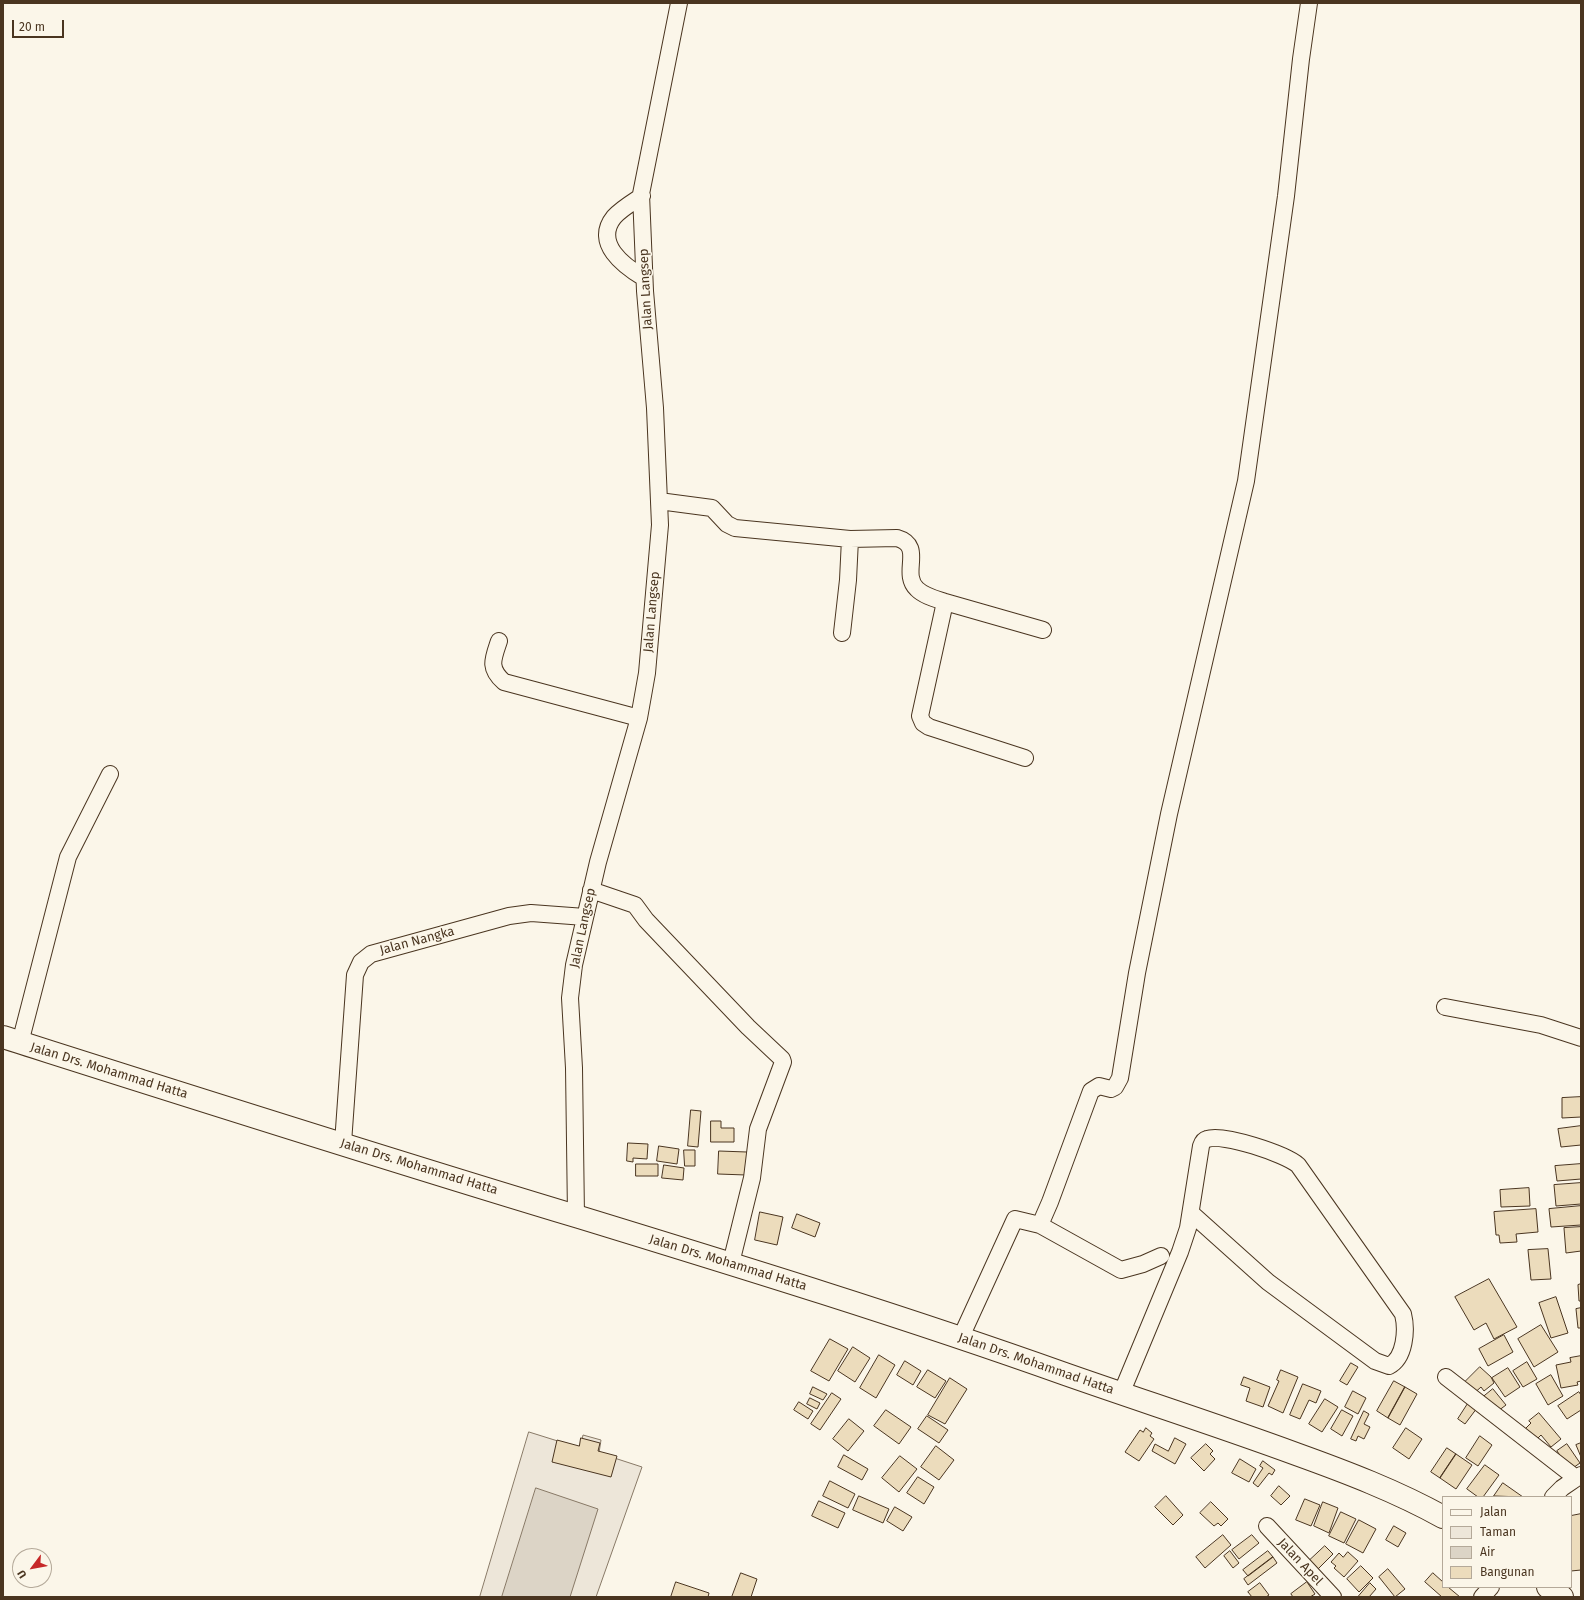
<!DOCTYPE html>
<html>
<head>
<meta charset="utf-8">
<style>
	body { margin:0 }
	#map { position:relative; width:1584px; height:1600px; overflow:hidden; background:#fbf6e9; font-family:"Fira Sans",sans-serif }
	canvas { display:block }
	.frame { position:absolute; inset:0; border:4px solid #4a3520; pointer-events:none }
	.legend { position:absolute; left:1442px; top:1496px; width:130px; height:92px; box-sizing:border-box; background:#fbf6e9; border:1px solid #b4a999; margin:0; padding:5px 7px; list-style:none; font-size:12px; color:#4a3520 }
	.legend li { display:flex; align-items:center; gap:8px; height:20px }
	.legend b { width:20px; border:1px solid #b4a999 }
	.north { position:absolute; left:12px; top:1548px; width:40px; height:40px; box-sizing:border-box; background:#fbf6e9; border:1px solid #b4a999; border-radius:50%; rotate:238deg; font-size:11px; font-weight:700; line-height:16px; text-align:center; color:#4a3520 }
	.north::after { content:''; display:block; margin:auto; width:14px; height:18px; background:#c62828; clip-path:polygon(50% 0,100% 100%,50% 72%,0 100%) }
	.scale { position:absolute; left:12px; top:20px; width:52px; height:18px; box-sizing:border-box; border:2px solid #4a3520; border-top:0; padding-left:5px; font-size:12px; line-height:14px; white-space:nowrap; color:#4a3520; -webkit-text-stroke:3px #fbf6e9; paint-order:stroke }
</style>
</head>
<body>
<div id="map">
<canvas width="1584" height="1600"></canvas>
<div class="frame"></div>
<ul class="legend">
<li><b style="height:5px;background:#fbf6e9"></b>Jalan</li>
<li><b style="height:11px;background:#ede6d9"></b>Taman</li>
<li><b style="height:11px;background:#dcd4c6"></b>Air</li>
<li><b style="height:11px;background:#ecdcbc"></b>Bangunan</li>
</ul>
<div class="north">U</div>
<div class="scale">20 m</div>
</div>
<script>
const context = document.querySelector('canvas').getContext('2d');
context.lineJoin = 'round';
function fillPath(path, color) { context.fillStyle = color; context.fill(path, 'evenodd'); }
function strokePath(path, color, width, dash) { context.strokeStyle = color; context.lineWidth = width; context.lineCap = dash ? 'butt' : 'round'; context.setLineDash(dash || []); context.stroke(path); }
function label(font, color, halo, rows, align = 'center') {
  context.font = font + ' "Fira Sans",sans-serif'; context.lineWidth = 3; context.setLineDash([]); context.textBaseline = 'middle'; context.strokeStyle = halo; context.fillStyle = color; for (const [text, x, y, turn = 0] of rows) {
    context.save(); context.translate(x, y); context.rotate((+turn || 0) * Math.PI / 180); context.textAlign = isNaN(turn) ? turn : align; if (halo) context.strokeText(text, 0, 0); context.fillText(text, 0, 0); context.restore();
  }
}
const green = new Path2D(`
	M 529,1432 L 580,1448 L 583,1435 L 601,1440 L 599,1453 L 642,1467 L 596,1597 L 480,1597 Z`);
fillPath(green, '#ede6d9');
strokePath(green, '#887966', 1);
const water = new Path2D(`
	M 536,1488 L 598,1509 L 570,1597 L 502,1597 Z`);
fillPath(water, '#dcd4c6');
strokePath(water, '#887966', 1);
const building = new Path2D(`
	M 1581,1097 L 1581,1117 L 1562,1118 L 1562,1098 Z
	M 691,1110 L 701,1111 L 698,1147 L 688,1146 Z
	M 711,1121 L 721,1121 L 721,1128 L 734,1128 L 734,1142 L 711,1142 Z
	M 1581,1126 L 1581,1145 L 1561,1147 L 1558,1129 Z
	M 628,1143 L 648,1144 L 647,1159 L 633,1158 L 633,1162 L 627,1161 Z
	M 659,1146 L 679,1149 L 677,1164 L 657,1161 Z
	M 684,1150 L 695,1150 L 695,1166 L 685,1166 Z
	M 719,1151 L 747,1152 L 746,1175 L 718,1174 Z
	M 636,1164 L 658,1164 L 658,1176 L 636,1176 Z
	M 1581,1164 L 1581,1179 L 1557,1181 L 1555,1166 Z
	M 664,1165 L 684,1168 L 683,1180 L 662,1178 Z
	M 1581,1183 L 1581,1204 L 1556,1206 L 1554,1185 Z
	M 1529,1188 L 1530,1206 L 1501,1207 L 1500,1190 Z
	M 1581,1206 L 1581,1225 L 1551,1227 L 1549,1209 Z
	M 1536,1209 L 1538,1232 L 1516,1234 L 1517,1242 L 1500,1243 L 1499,1235 L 1496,1235 L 1494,1212 Z
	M 760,1212 L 783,1217 L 777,1245 L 755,1240 Z
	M 797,1214 L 820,1223 L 815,1237 L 792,1228 Z
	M 1581,1227 L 1581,1251 L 1566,1253 L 1564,1228 Z
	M 1548,1249 L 1551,1279 L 1531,1280 L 1528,1250 Z
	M 1489,1279 L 1517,1327 L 1494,1339 L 1486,1323 L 1474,1330 L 1455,1297 Z
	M 1581,1284 L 1581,1301 L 1579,1301 L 1578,1285 Z
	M 1556,1297 L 1568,1333 L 1551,1338 L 1539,1303 Z
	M 1581,1308 L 1581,1328 L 1578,1328 L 1576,1309 Z
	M 1541,1325 L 1558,1352 L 1534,1367 L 1518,1339 Z
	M 1504,1335 L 1513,1352 L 1488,1366 L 1479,1349 Z
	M 830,1339 L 848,1349 L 829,1381 L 811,1371 Z
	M 853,1347 L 870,1358 L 855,1382 L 838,1371 Z
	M 879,1355 L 895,1365 L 876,1398 L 860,1388 Z
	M 1581,1356 L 1581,1381 L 1577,1382 L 1578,1385 L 1561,1388 L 1556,1365 L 1571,1362 L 1570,1358 Z
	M 905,1361 L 921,1371 L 913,1385 L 897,1375 Z
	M 1527,1362 L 1537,1379 L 1523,1387 L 1513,1371 Z
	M 1351,1363 L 1358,1367 L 1347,1385 L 1340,1381 Z
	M 1480,1367 L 1491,1377 L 1494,1383 L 1484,1391 L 1481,1387 L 1471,1396 L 1461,1386 Z
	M 1508,1368 L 1520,1387 L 1505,1397 L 1492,1378 Z
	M 928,1370 L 946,1381 L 935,1398 L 917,1387 Z
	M 1281,1370 L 1298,1377 L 1283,1413 L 1268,1406 L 1279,1381 L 1277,1380 Z
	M 1551,1375 L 1563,1396 L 1548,1405 L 1536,1384 Z
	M 1244,1377 L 1270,1387 L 1263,1407 L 1246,1401 L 1250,1388 L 1241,1385 Z
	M 950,1378 L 967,1389 L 945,1424 L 928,1415 Z
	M 1394,1381 L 1405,1387 L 1388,1418 L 1377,1411 Z
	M 1303,1384 L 1321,1391 L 1316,1403 L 1309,1400 L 1300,1419 L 1290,1415 Z
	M 813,1387 L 827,1394 L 823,1400 L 810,1394 Z
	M 1405,1387 L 1417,1394 L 1400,1425 L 1388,1418 Z
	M 1493,1389 L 1506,1405 L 1494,1414 L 1482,1398 Z
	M 1353,1391 L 1366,1398 L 1358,1414 L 1345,1407 Z
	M 1579,1392 L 1581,1395 L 1581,1410 L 1567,1419 L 1558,1406 Z
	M 832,1393 L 841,1399 L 820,1430 L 811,1424 Z
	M 810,1398 L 820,1403 L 817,1409 L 807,1404 Z
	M 1325,1399 L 1338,1407 L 1322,1432 L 1309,1424 Z
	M 799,1402 L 813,1411 L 808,1419 L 794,1410 Z
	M 1469,1402 L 1477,1408 L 1465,1424 L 1458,1419 Z
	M 886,1410 L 911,1427 L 899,1444 L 874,1426 Z
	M 1342,1410 L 1353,1416 L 1342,1436 L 1331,1429 Z
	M 1364,1411 L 1369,1414 L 1364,1424 L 1370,1427 L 1364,1439 L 1358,1436 L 1356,1441 L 1351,1439 Z
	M 1539,1413 L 1561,1439 L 1551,1447 L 1541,1435 L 1533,1443 L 1522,1432 L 1531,1423 L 1529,1421 Z
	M 927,1416 L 948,1430 L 939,1443 L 918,1429 Z
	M 849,1419 L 864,1431 L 848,1451 L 833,1439 Z
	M 1146,1428 L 1152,1433 L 1150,1436 L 1154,1439 L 1139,1461 L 1125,1452 L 1140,1430 L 1143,1432 Z
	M 1406,1428 L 1422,1439 L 1409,1459 L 1393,1448 Z
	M 1480,1436 L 1492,1445 L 1478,1466 L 1466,1458 Z
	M 581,1438 L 600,1443 L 598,1451 L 617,1456 L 611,1477 L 552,1462 L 557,1440 L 579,1446 Z
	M 1175,1438 L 1186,1444 L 1175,1464 L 1152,1451 L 1155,1444 L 1168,1451 Z
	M 1581,1443 L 1581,1457 L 1576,1445 Z
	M 1206,1444 L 1213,1451 L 1210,1454 L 1215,1459 L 1204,1471 L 1191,1458 Z
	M 1567,1444 L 1580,1463 L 1570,1470 L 1557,1451 Z
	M 936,1446 L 954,1460 L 939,1480 L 921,1467 Z
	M 1447,1448 L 1456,1454 L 1440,1478 L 1431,1472 Z
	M 1456,1454 L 1472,1465 L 1456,1489 L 1440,1478 Z
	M 844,1455 L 868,1469 L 862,1480 L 838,1467 Z
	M 900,1456 L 917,1469 L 899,1492 L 882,1478 Z
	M 1240,1459 L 1256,1469 L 1249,1482 L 1232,1473 Z
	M 1263,1461 L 1275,1470 L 1272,1475 L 1269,1473 L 1258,1487 L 1253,1483 L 1263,1468 L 1260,1466 Z
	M 1485,1465 L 1499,1475 L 1483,1497 L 1478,1497 L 1467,1489 Z
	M 918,1477 L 934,1487 L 924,1504 L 907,1493 Z
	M 830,1481 L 855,1494 L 848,1508 L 823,1496 Z
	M 1503,1483 L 1523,1497 L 1494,1496 Z
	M 1279,1486 L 1290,1496 L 1281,1505 L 1271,1496 Z
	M 859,1496 L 889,1509 L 883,1523 L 853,1510 Z
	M 1166,1496 L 1183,1515 L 1173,1525 L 1155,1507 Z
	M 1305,1499 L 1320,1505 L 1311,1526 L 1296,1520 Z
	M 819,1501 L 845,1513 L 838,1528 L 812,1516 Z
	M 1211,1502 L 1228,1519 L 1221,1526 L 1218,1523 L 1214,1526 L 1200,1513 Z
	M 1323,1502 L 1338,1508 L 1329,1533 L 1314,1526 Z
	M 895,1507 L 912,1517 L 903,1531 L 887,1521 Z
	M 1341,1512 L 1356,1519 L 1344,1543 L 1329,1536 Z
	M 1581,1514 L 1581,1570 L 1571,1571 L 1571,1516 Z
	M 1359,1520 L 1376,1529 L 1363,1553 L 1346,1544 Z
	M 1394,1526 L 1406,1533 L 1398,1547 L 1386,1540 Z
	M 1223,1535 L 1231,1545 L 1205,1568 L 1196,1557 Z
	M 1252,1535 L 1259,1543 L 1239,1559 L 1232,1550 Z
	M 1325,1546 L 1333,1554 L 1318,1569 L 1310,1560 Z
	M 1230,1551 L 1239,1563 L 1233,1568 L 1224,1556 Z
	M 1268,1551 L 1273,1557 L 1248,1576 L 1243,1570 Z
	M 1348,1552 L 1358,1561 L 1344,1577 L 1334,1568 L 1336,1566 L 1331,1562 L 1339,1553 L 1343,1557 Z
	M 1273,1557 L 1277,1563 L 1248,1585 L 1244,1579 Z
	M 1361,1566 L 1373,1578 L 1359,1592 L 1347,1579 Z
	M 1388,1569 L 1405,1589 L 1395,1597 L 1379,1577 Z
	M 741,1573 L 757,1579 L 751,1597 L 732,1597 Z
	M 1433,1573 L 1443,1582 L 1443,1587 L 1448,1587 L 1460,1597 L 1442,1597 L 1425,1582 Z
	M 676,1582 L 709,1593 L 708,1597 L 671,1597 Z
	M 1307,1582 L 1315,1594 L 1310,1597 L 1293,1597 L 1291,1594 Z
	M 1260,1583 L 1269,1595 L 1266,1597 L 1252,1597 L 1248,1592 Z
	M 1370,1583 L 1376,1589 L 1369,1597 L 1358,1597 Z`);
fillPath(building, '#ecdcbc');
strokePath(building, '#4a3520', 1);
const minor = new Path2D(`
	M 642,196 C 633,202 621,209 614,217 C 593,243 624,266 644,278
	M 659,501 L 712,508 L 727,524 L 735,528 L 850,539 L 897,538 C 925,546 900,573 917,589 C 924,596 936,599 945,602
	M 842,633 L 848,580 L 850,539
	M 499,641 C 493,659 488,668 504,682 L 639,718
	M 1025,758 L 929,727 L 923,723 L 920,716 L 945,602 L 1043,630
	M 591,890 L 635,905 L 646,920 L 748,1027 L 782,1059 L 783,1062 L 758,1129 L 752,1178 L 731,1263
	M 1445,1007 L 1541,1025 L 1581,1038
	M 20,1043 L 68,857 L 110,774
	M 343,1143 L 355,975 L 361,962 L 371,954 L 509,916 L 531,913 L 585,917
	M 576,1216 L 574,1068 L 570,998 L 574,965 L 598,862 L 639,718 L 647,673 L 660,525 L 655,408 L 645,291 L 641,194 L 679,3
	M 1040,1225 L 1050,1202 L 1091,1091 L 1099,1086 L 1111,1089 L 1115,1087 L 1120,1078 L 1137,973 L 1169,814 L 1246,481 L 1286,196 L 1301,59 L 1309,3
	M 961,1337 L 1015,1219 L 1040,1225 L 1121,1270 L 1143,1264 L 1161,1256
	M 1446,1377 L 1576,1478
	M 1121,1394 L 1180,1252 L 1188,1228 L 1201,1146 C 1202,1143 1203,1140 1207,1139 C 1223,1133 1285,1154 1298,1165 L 1403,1314 C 1407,1330 1405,1358 1389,1366 L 1375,1361 L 1268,1282 L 1191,1213
	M 1553,1497 L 1562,1488 L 1581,1475
	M 1267,1526 L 1333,1597
	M 1482,1597 L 1491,1587`);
const primary = new Path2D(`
	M 3,1037 C 195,1098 386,1159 579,1217 C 742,1267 905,1317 1065,1374 C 1142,1401 1220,1426 1296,1454 C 1346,1472 1396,1491 1443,1517
	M 1548,1587 L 1562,1597`);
strokePath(minor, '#4a3520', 18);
strokePath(primary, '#4a3520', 24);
strokePath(minor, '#fbf6e9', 16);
strokePath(primary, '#fbf6e9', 22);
label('13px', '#4a3520', '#fbf6e9', [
	["Jalan Langsep",646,289,-93],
	["Jalan Langsep",652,612,-85],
	["Jalan Langsep",583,928,-78],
	["Jalan Nangka",417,941,-15],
	["Jalan Drs. Mohammad Hatta",109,1071,17],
	["Jalan Drs. Mohammad Hatta",419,1167,17],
	["Jalan Drs. Mohammad Hatta",728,1263,17],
	["Jalan Drs. Mohammad Hatta",1036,1364,19],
	["Jalan Apel",1300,1562,47]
]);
</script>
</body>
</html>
